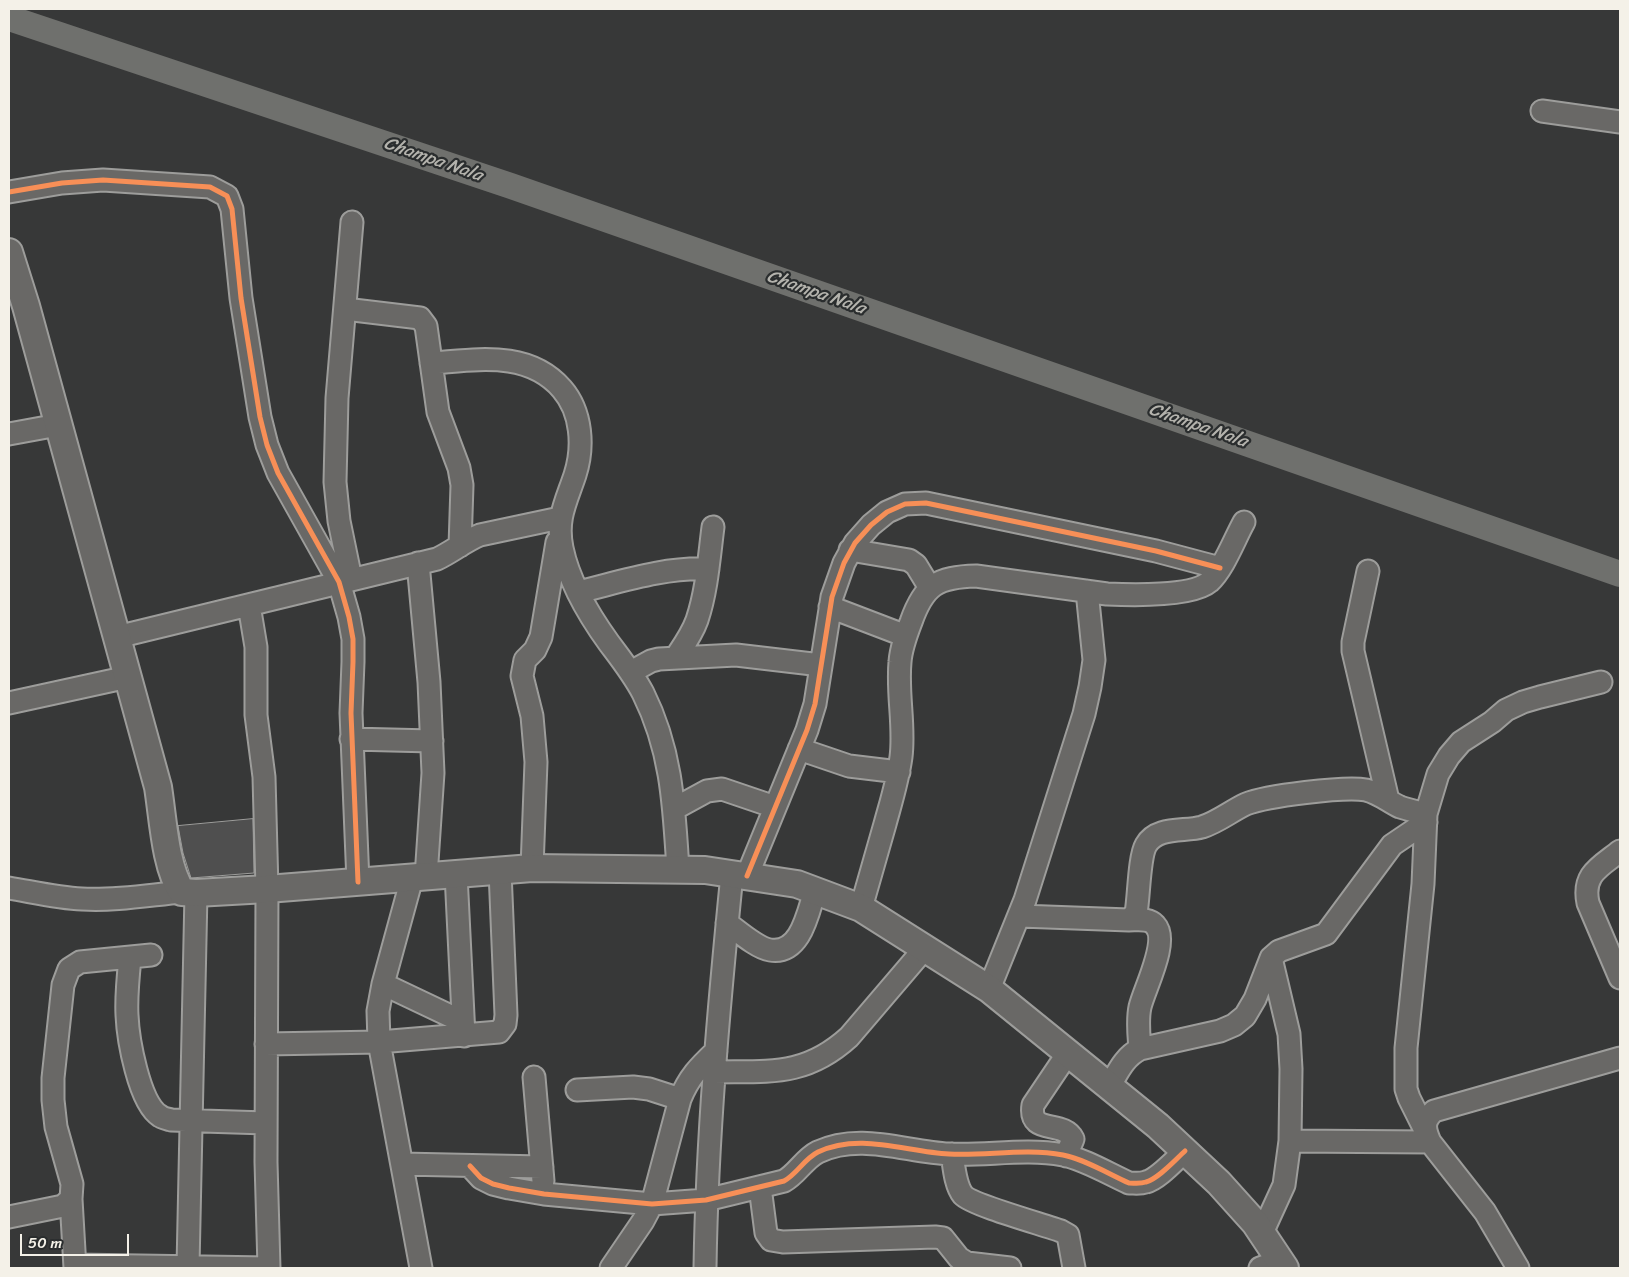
<!DOCTYPE html>
<html>
<head>
<meta charset="utf-8">
<style>
	body { margin:0 }
	#map { position:relative; width:1629px; height:1277px; overflow:hidden; background:#373838; font-family:Sriracha,sans-serif }
	canvas { display:block }
	.frame { position:absolute; inset:0; border:10px solid #f4f1e8; pointer-events:none }
	.scale { position:absolute; left:20px; top:1234px; width:109px; height:22px; box-sizing:border-box; border:2px solid #f4f1e8; border-top:0; padding-left:6px; font-size:15px; line-height:18px; white-space:nowrap; color:#f4f1e8; -webkit-text-stroke:4px #2a2d2e; paint-order:stroke }
</style>
</head>
<body>
<div id="map">
<canvas width="1629" height="1277"></canvas>
<div class="frame"></div>
<div class="scale">50 m</div>
</div>
<script>
const context = document.querySelector('canvas').getContext('2d');
context.lineJoin = 'round';
function strokePath(path, color, width, dash) { context.strokeStyle = color; context.lineWidth = width; context.lineCap = dash ? 'butt' : 'round'; context.setLineDash(dash || []); context.stroke(path); }
function fillPath(path, color) { context.fillStyle = color; context.fill(path, 'evenodd'); }
function label(font, color, halo, rows, align = 'center') {
  context.font = font + ' Sriracha,sans-serif'; context.lineWidth = 4.5; context.setLineDash([]); context.textBaseline = 'middle'; context.strokeStyle = halo; context.fillStyle = color; for (const [text, x, y, turn = 0] of rows) {
    context.save(); context.translate(x, y); context.rotate((+turn || 0) * Math.PI / 180); context.textAlign = isNaN(turn) ? turn : align; if (halo) context.strokeText(text, 0, 0); context.fillText(text, 0, 0); context.restore();
  }
}
strokePath(new Path2D(`
	M 9,18 L 511,186 L 1620,574`), '#6f706d', 26);
const building = new Path2D(`
	M 253,819 L 254,873 L 191,878 L 183,853 L 178,826 Z`);
fillPath(building, '#4f4f4f');
strokePath(building, '#9d9d9b', 1);
const minor = new Path2D(`
	M 1542,111 L 1620,122
	M 9,192 L 62,183 L 103,180 L 210,187 L 227,196 L 232,209 L 241,298 L 260,417 L 267,445 L 278,473 L 339,582 L 349,617 L 353,639 L 353,662 L 351,713 L 358,882
	M 345,309 L 420,318 L 426,326 L 438,412 L 459,468 L 462,485 L 460,546
	M 431,363 C 477,360 528,350 562,389 C 582,412 584,447 575,475 C 566,502 556,519 562,548 C 569,582 588,614 609,643 C 621,659 633,674 643,693 C 672,751 674,806 678,870
	M 9,434 L 58,425
	M 850,550 L 909,560 L 916,565 L 930,588
	M 418,563 L 429,682 L 433,773 L 426,877
	M 1368,571 L 1353,642 L 1353,651 L 1388,800
	M 351,579 L 339,521 L 335,482 L 337,398 L 352,222
	M 578,592 C 620,582 664,567 708,569
	M 249,605 L 256,647 L 256,715 L 264,777 L 267,889 L 266,1162 L 269,1268
	M 830,607 L 906,636
	M 117,637 L 437,559 C 452,552 465,541 480,535 L 560,518
	M 676,657 C 684,645 692,634 697,620 C 707,590 709,558 713,527
	M 631,672 L 651,661 L 659,659 L 736,655 L 821,665
	M 9,703 L 128,677
	M 351,739 L 432,741
	M 799,749 L 849,766 L 899,772
	M 674,809 L 707,791 L 722,789 L 775,807
	M 1620,851 C 1600,867 1582,874 1588,903 L 1620,978
	M 532,868 L 536,762 L 532,716 L 522,676 L 525,660 L 535,650 L 541,637 L 557,542
	M 456,874 L 464,1036
	M 747,876 L 807,730 L 815,704 L 832,597 L 844,563 L 855,543 L 871,525 L 887,512 L 905,504 L 926,503 L 1156,551 L 1220,568
	M 412,878 L 383,984 L 378,1011 L 379,1042 L 421,1268
	M 9,888 C 33,892 57,898 82,899 C 115,901 149,895 182,892
	M 861,908 C 869,880 877,852 885,824 C 891,802 898,780 901,757 C 905,726 897,694 900,662 C 901,648 906,635 911,622 C 924,585 937,577 976,576 L 1107,594 C 1130,595 1192,597 1209,582 C 1224,568 1234,540 1244,522
	M 1020,916 L 1129,920 L 1136,913 C 1139,897 1139,857 1146,845 C 1157,826 1184,832 1202,827 C 1218,822 1231,811 1246,804 C 1266,796 1345,786 1366,790 C 1379,793 1389,802 1400,807 C 1409,810 1418,812 1426,814
	M 1129,920 C 1138,920 1149,918 1155,925 C 1170,941 1144,989 1140,1007 C 1137,1021 1139,1035 1140,1049
	M 727,923 C 738,931 757,948 770,950 C 801,955 808,912 815,891
	M 130,958 C 128,977 126,996 127,1015 C 128,1039 139,1103 160,1116 C 162,1118 168,1119 171,1120 L 266,1123
	M 383,984 L 463,1022
	M 989,989 L 1025,900 L 1084,714 L 1090,687 L 1094,660 L 1087,591
	M 266,1044 L 379,1042 L 499,1032 L 505,1024 L 506,1015 L 500,871
	M 714,1072 C 769,1071 805,1077 849,1037 L 925,948
	M 534,1077 L 543,1181
	M 1109,1087 C 1118,1072 1124,1057 1140,1049 L 1220,1031 L 1234,1025 L 1245,1016 L 1255,999 L 1271,958 L 1279,951 L 1326,934 L 1392,845 L 1426,822
	M 577,1090 L 633,1087 L 649,1089 L 680,1099
	M 1425,1130 L 1409,1098 L 1406,1089 L 1406,1048 L 1423,884 L 1426,814 L 1438,774 L 1449,756 L 1461,742 L 1492,722 L 1506,710 L 1523,702 L 1540,697 L 1601,682
	M 1290,1141 L 1430,1142
	M 952,1154 C 954,1166 955,1185 963,1195 C 972,1205 1045,1225 1061,1231 L 1068,1235 L 1074,1268
	M 1066,1156 L 1073,1139 C 1063,1119 1028,1136 1033,1105 L 1068,1053
	M 402,1164 L 542,1167
	M 470,1166 L 481,1178 L 493,1184 L 509,1188 L 544,1194 L 652,1204 L 706,1200 L 784,1181 C 797,1174 804,1159 818,1152 C 860,1132 906,1152 949,1154 C 987,1156 1025,1148 1063,1155 C 1084,1159 1109,1174 1129,1183 C 1135,1183 1140,1184 1146,1182 C 1158,1179 1175,1160 1185,1151
	M 760,1187 L 766,1233 L 771,1240 L 783,1242 L 935,1237 L 943,1238 L 959,1258 L 967,1263 L 1010,1268
	M 71,1199 L 75,1268
	M 9,1217 L 63,1206 L 71,1199 L 72,1184 L 56,1127 L 53,1100 L 53,1078 L 63,985 L 69,969 L 80,962 L 151,955
	M 1262,1233 L 1284,1185 L 1290,1141 L 1291,1069 L 1289,1034 L 1271,958
	M 75,1265 L 269,1268
	M 188,1267 L 196,893
	M 611,1268 L 643,1221 L 652,1204 L 680,1099 C 689,1077 699,1067 716,1051
	M 705,1268 C 707,1136 719,1005 732,874
	M 1260,1268 L 1281,1260
	M 1518,1268 L 1485,1212 L 1430,1142 C 1424,1128 1423,1121 1434,1111 L 1620,1058`);
const major = new Path2D(`
	M 9,252 L 26,306 L 158,787 C 163,818 165,867 182,892 L 196,893 L 267,889 L 532,868 L 705,870 L 797,884 L 861,908 L 989,989 L 1158,1126 L 1219,1183 L 1255,1223 L 1285,1268`);
strokePath(minor, '#9d9d9b', 25);
strokePath(major, '#9d9d9b', 30);
strokePath(minor, '#696866', 21);
strokePath(major, '#696866', 26);
strokePath(new Path2D(`
	M 9,192 L 62,183 L 103,180 L 210,187 L 227,196 L 232,209 L 241,298 L 260,417 L 267,445 L 278,473 L 339,582 L 349,617 L 353,639 L 353,662 L 351,713 L 358,882
	M 747,876 L 807,730 L 815,704 L 832,597 L 844,563 L 855,543 L 871,525 L 887,512 L 905,504 L 926,503 L 1156,551 L 1220,568
	M 470,1166 L 481,1178 L 493,1184 L 509,1188 L 544,1194 L 652,1204 L 706,1200 L 784,1181 C 797,1174 804,1159 818,1152 C 860,1132 906,1152 949,1154 C 987,1156 1025,1148 1063,1155 C 1084,1159 1109,1174 1129,1183 C 1135,1183 1140,1184 1146,1182 C 1158,1179 1175,1160 1185,1151`), '#f78f57', 5);
label('italic 18px', '#b4b3ad', '#2a2d2e', [
	["Champa Nala",433,160,19],
	["Champa Nala",816,293,19],
	["Champa Nala",1198,426,19]
]);
</script>
</body>
</html>
